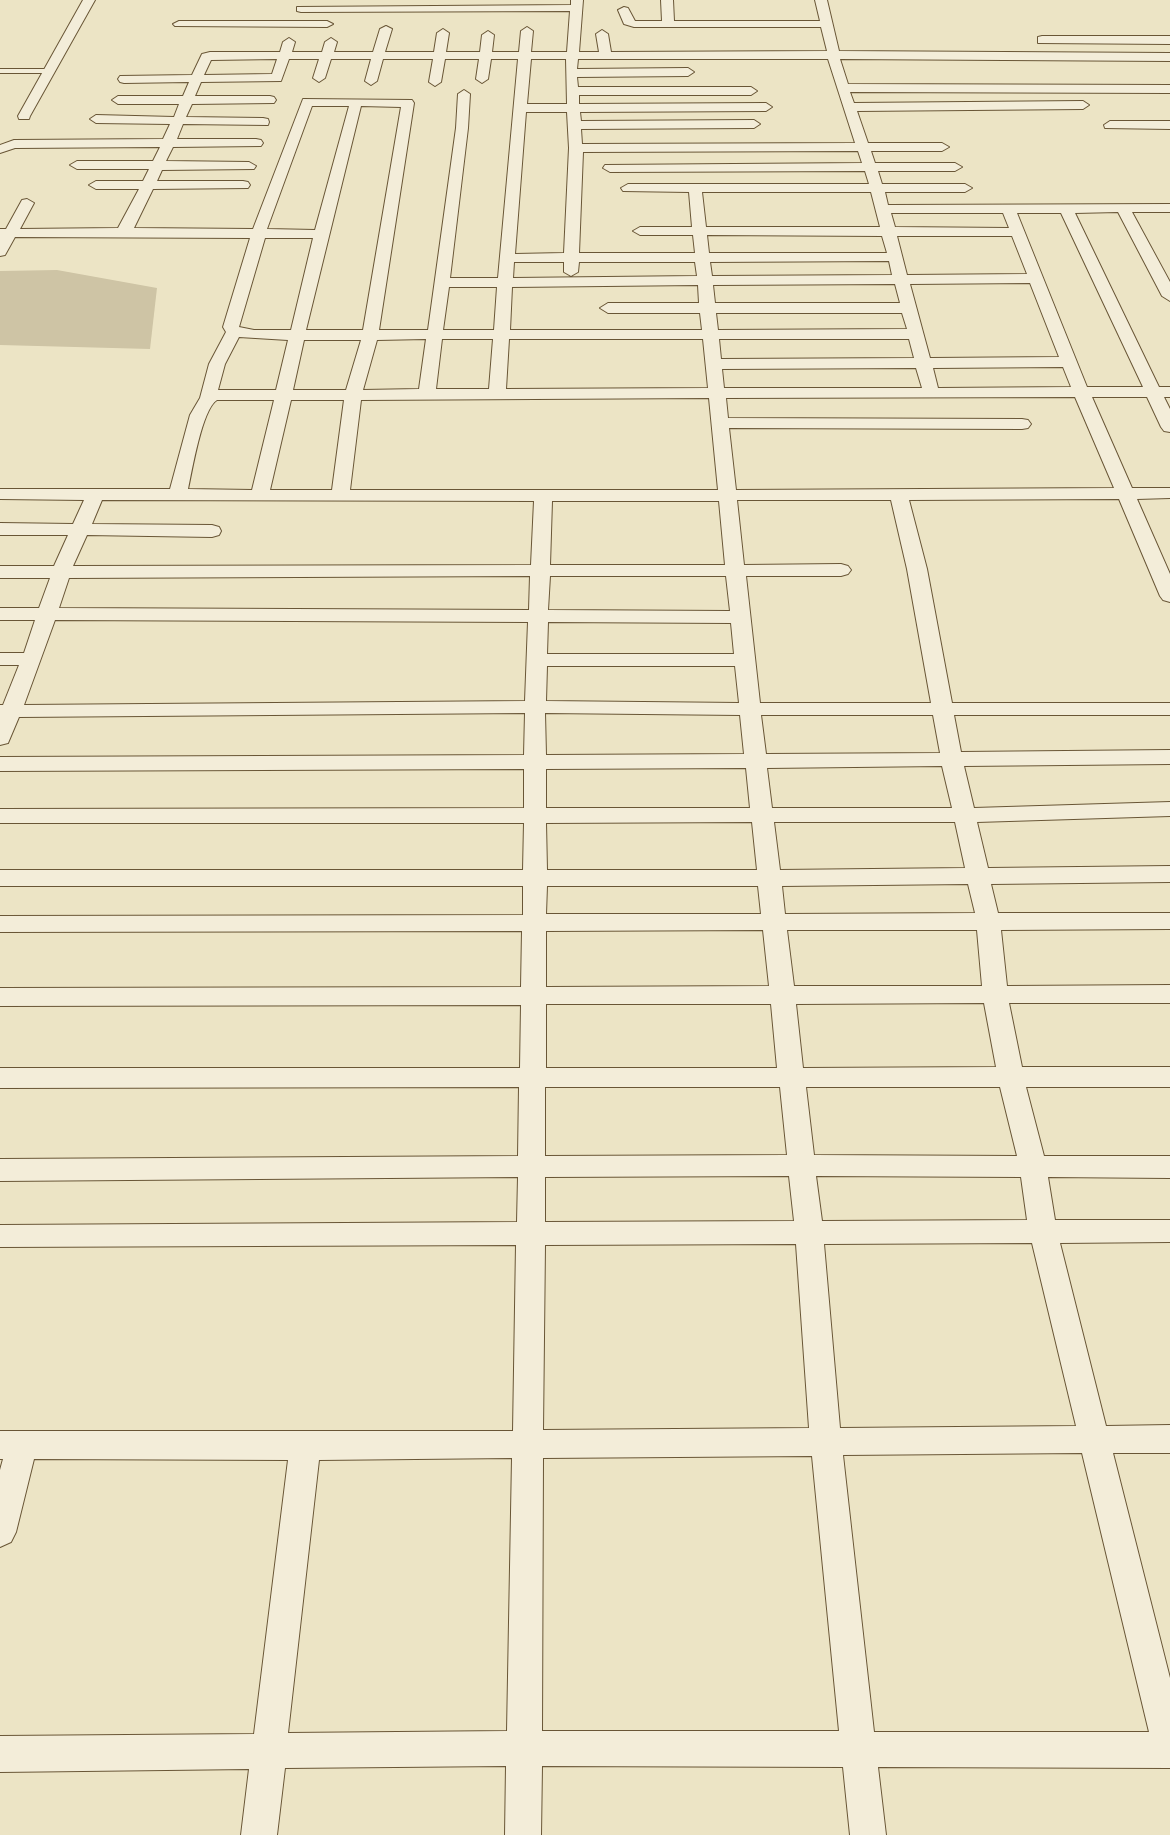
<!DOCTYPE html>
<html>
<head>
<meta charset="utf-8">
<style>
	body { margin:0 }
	canvas { display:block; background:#ece4c5 }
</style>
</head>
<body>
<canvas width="1170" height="1835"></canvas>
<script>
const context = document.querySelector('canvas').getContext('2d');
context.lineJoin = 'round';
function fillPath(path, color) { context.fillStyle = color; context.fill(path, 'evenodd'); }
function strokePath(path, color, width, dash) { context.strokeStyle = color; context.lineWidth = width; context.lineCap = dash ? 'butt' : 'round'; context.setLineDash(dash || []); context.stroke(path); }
fillPath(new Path2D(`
	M 57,270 L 157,288 L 150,349 L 0,345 L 0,271 Z`), '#cec4a5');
const lane = new Path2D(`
	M 0,69 L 48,69 L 51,71 L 48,73 L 0,73 Z`);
const street = new Path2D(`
	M 83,0 L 95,0 L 30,116 L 29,119 L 19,119 L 18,116 Z
	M 571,0 L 583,0 L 579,52 L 599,52 L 596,34 L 602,30 L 608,34 L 611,52 L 827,51 L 821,27 L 634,27 L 624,24 L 618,10 L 624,7 L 628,8 L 635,21 L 662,21 L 661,0 L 673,0 L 674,21 L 820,21 L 815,0 L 827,0 L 839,51 L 1170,53 L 1170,61 L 840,59 L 848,84 L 1170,85 L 1170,93 L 850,92 L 854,103 L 1083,101 L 1089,105 L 1083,109 L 857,111 L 868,143 L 942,143 L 949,147 L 942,151 L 871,151 L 875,163 L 955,163 L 962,167 L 955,171 L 878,171 L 882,184 L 965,184 L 972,188 L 965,192 L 885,192 L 888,205 L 1170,204 L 1170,212 L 1132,212 L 1170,282 L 1170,301 L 1162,296 L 1118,212 L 1075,213 L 1159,387 L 1170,387 L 1170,397 L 1164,397 L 1170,409 L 1170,432 L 1164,431 L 1161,427 L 1147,397 L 1092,397 L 1132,488 L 1170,488 L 1170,498 L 1137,499 L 1170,574 L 1170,602 L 1163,600 L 1160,596 L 1119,499 L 909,500 L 927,569 L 952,703 L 1170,703 L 1170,715 L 954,715 L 961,752 L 1170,750 L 1170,764 L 964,766 L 974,808 L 1170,802 L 1170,816 L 977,822 L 988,868 L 1170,866 L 1170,882 L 991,884 L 998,913 L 1170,913 L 1170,929 L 1001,930 L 1007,986 L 1170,985 L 1170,1003 L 1009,1003 L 1022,1067 L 1170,1067 L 1170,1087 L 1026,1087 L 1044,1156 L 1170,1156 L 1170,1178 L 1048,1177 L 1055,1220 L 1170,1220 L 1170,1242 L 1060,1243 L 1106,1426 L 1170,1425 L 1170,1453 L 1113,1453 L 1170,1678 L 1170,1768 L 878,1767 L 886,1835 L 850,1835 L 843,1767 L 542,1766 L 541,1835 L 505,1835 L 506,1766 L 285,1768 L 277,1835 L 241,1835 L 249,1769 L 0,1772 L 0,1736 L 254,1734 L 288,1460 L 34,1459 L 16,1532 L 11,1542 L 0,1547 L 0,1470 L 3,1459 L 0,1459 L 0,1431 L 513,1431 L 516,1245 L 0,1247 L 0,1225 L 517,1222 L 518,1177 L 0,1181 L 0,1159 L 518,1156 L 519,1087 L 0,1088 L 0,1068 L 520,1068 L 521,1005 L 0,1006 L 0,988 L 521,987 L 522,931 L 0,932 L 0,916 L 523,915 L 523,886 L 0,886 L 0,870 L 523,870 L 524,823 L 0,823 L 0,809 L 524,808 L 524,769 L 0,771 L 0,757 L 524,755 L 525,713 L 19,717 L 8,743 L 0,745 L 0,705 L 3,705 L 19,665 L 0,665 L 0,653 L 24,653 L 35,620 L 0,620 L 0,608 L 39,608 L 50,578 L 0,578 L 0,566 L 54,566 L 68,535 L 0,535 L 0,523 L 73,524 L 84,500 L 0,499 L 0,489 L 170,489 L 190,415 L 200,398 L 209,364 L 226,332 L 223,327 L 250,238 L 15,237 L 5,255 L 0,256 L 0,229 L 6,229 L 22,200 L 27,199 L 34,203 L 20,229 L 118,228 L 139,189 L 96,189 L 89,185 L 96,181 L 143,181 L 149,169 L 77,169 L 70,165 L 77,161 L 153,161 L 160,147 L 15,148 L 0,153 L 0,145 L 14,140 L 163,139 L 170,124 L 96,123 L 90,119 L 96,115 L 174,117 L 179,104 L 118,104 L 112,100 L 118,96 L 183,96 L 189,82 L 124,83 L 120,82 L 118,79 L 120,76 L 192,75 L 202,54 L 210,52 L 280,52 L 283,42 L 289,38 L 295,42 L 292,52 L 322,52 L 325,42 L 331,38 L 337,42 L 334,52 L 373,52 L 380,29 L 386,26 L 392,29 L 385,52 L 434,52 L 437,33 L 443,29 L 449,33 L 446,52 L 480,52 L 482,35 L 488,31 L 494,35 L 492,52 L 519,52 L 521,31 L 527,27 L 533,31 L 531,52 L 567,52 L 570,11 L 301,12 L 297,11 L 297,7 L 571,5 ZM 277,59 L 272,74 L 204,75 L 211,60 ZM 289,59 L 319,59 L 313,78 L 319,82 L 325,78 L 331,59 L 371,59 L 365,81 L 371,85 L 377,81 L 383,59 L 433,59 L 429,82 L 435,86 L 441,82 L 445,59 L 479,59 L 476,79 L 482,83 L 488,79 L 491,59 L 518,59 L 498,278 L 450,278 L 468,128 L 470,94 L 464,90 L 458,94 L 456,128 L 428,330 L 379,330 L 414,103 L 412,100 L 303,99 L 253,229 L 134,228 L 153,189 L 248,188 L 250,185 L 248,182 L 243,181 L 157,181 L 162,170 L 254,169 L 256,166 L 249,162 L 166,161 L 173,147 L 261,146 L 263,143 L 261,140 L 256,139 L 177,139 L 183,124 L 268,125 L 269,122 L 268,119 L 263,118 L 186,117 L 192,104 L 274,103 L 276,100 L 274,97 L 270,96 L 195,96 L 201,82 L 281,81 ZM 531,59 L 566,59 L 567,104 L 527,104 ZM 578,59 L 828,59 L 855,143 L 582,144 L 581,129 L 754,128 L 760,124 L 754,120 L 581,121 L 580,112 L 766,111 L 772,107 L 766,103 L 579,104 L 579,95 L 751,95 L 757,91 L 751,87 L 578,87 L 577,77 L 688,76 L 694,72 L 688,68 L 577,69 ZM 312,106 L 349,106 L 315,230 L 267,229 ZM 361,106 L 401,107 L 363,330 L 306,330 ZM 526,112 L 567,112 L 569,148 L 564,253 L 515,254 ZM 858,151 L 862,163 L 605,165 L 603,168 L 610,172 L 865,171 L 869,184 L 628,184 L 621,188 L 623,191 L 689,192 L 692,227 L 640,227 L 633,231 L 640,235 L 693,235 L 695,253 L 579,253 L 583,152 ZM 702,192 L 871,192 L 880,227 L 706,227 ZM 891,213 L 1003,213 L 1009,228 L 895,227 ZM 1017,213 L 1061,213 L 1143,387 L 1087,387 ZM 707,235 L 882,236 L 887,253 L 709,253 ZM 897,236 L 1012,236 L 1027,274 L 907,275 ZM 265,238 L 313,238 L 291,330 L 254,330 L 239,327 ZM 889,261 L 892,275 L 712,276 L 710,262 ZM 514,262 L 564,262 L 564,272 L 571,276 L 578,272 L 579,262 L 695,262 L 697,276 L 513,278 ZM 1030,283 L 1059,357 L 930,358 L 910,284 ZM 895,284 L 900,303 L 715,303 L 713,285 ZM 698,285 L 699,303 L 608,303 L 600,308 L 608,313 L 700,313 L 702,330 L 510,330 L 512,287 ZM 449,287 L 497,287 L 494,330 L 443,330 ZM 716,313 L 902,313 L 907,329 L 718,330 ZM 239,337 L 288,340 L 276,390 L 218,390 L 225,364 ZM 426,339 L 419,389 L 363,390 L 377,340 ZM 442,339 L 493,339 L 489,389 L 436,389 ZM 509,339 L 703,339 L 708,388 L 506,389 ZM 719,339 L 909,339 L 914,358 L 721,359 ZM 304,340 L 361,340 L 346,390 L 293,390 ZM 1063,367 L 1071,387 L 938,388 L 933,368 ZM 916,368 L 922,388 L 724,388 L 722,369 ZM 1075,397 L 1114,488 L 736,490 L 729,428 L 1022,429 L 1028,428 L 1031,424 L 1028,420 L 1022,419 L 728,418 L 726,398 ZM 709,398 L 718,490 L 350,490 L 361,400 ZM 217,400 L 274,400 L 252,490 L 188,489 C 192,471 202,409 217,400 ZM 291,400 L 344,400 L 332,490 L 270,490 ZM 102,500 L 534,501 L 531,565 L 73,566 L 87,535 L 212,537 L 219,535 L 221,531 L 219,527 L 212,525 L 92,524 ZM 737,500 L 891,500 L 907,569 L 931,703 L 760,703 L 746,576 L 841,576 L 848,574 L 851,570 L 848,566 L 841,564 L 744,565 ZM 552,501 L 719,501 L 725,565 L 550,565 ZM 530,576 L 529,610 L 59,608 L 69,578 ZM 550,576 L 726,576 L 730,611 L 548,610 ZM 55,620 L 528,622 L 525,701 L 24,705 ZM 548,622 L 731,623 L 734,654 L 547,654 ZM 547,666 L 735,666 L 739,703 L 546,701 ZM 545,713 L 740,715 L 744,754 L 546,755 ZM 761,715 L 933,715 L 940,753 L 766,754 ZM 942,766 L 952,808 L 772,808 L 767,768 ZM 746,768 L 750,808 L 546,808 L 546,769 ZM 752,822 L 757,870 L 547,870 L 546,823 ZM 774,822 L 955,822 L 965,868 L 780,870 ZM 968,884 L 975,913 L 785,914 L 782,886 ZM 547,886 L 758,886 L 761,914 L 546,914 ZM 763,930 L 769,986 L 546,987 L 546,931 ZM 787,930 L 977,930 L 982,986 L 794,986 ZM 984,1003 L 996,1067 L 803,1068 L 796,1004 ZM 546,1004 L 771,1004 L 777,1068 L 546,1068 ZM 545,1087 L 780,1087 L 787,1155 L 545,1156 ZM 806,1087 L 1000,1087 L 1017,1156 L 814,1155 ZM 789,1176 L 794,1221 L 545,1222 L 545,1177 ZM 816,1176 L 1021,1177 L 1027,1220 L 822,1221 ZM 1032,1243 L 1076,1426 L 840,1428 L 824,1244 ZM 796,1244 L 809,1428 L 543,1430 L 545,1245 ZM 1082,1453 L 1149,1732 L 874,1732 L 843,1455 ZM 812,1456 L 839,1731 L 542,1731 L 543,1458 ZM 512,1458 L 507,1731 L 288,1733 L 319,1460 Z
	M 179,21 L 327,21 L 333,24 L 327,27 L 175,26 L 173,24 Z
	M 1042,36 L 1170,36 L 1170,44 L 1038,43 L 1038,37 Z
	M 1110,121 L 1170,121 L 1170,129 L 1105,128 L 1104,125 Z`);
strokePath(lane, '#695636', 2);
strokePath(street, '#695636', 2);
fillPath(lane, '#f3edd9');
fillPath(street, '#f3edd9');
</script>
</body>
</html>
